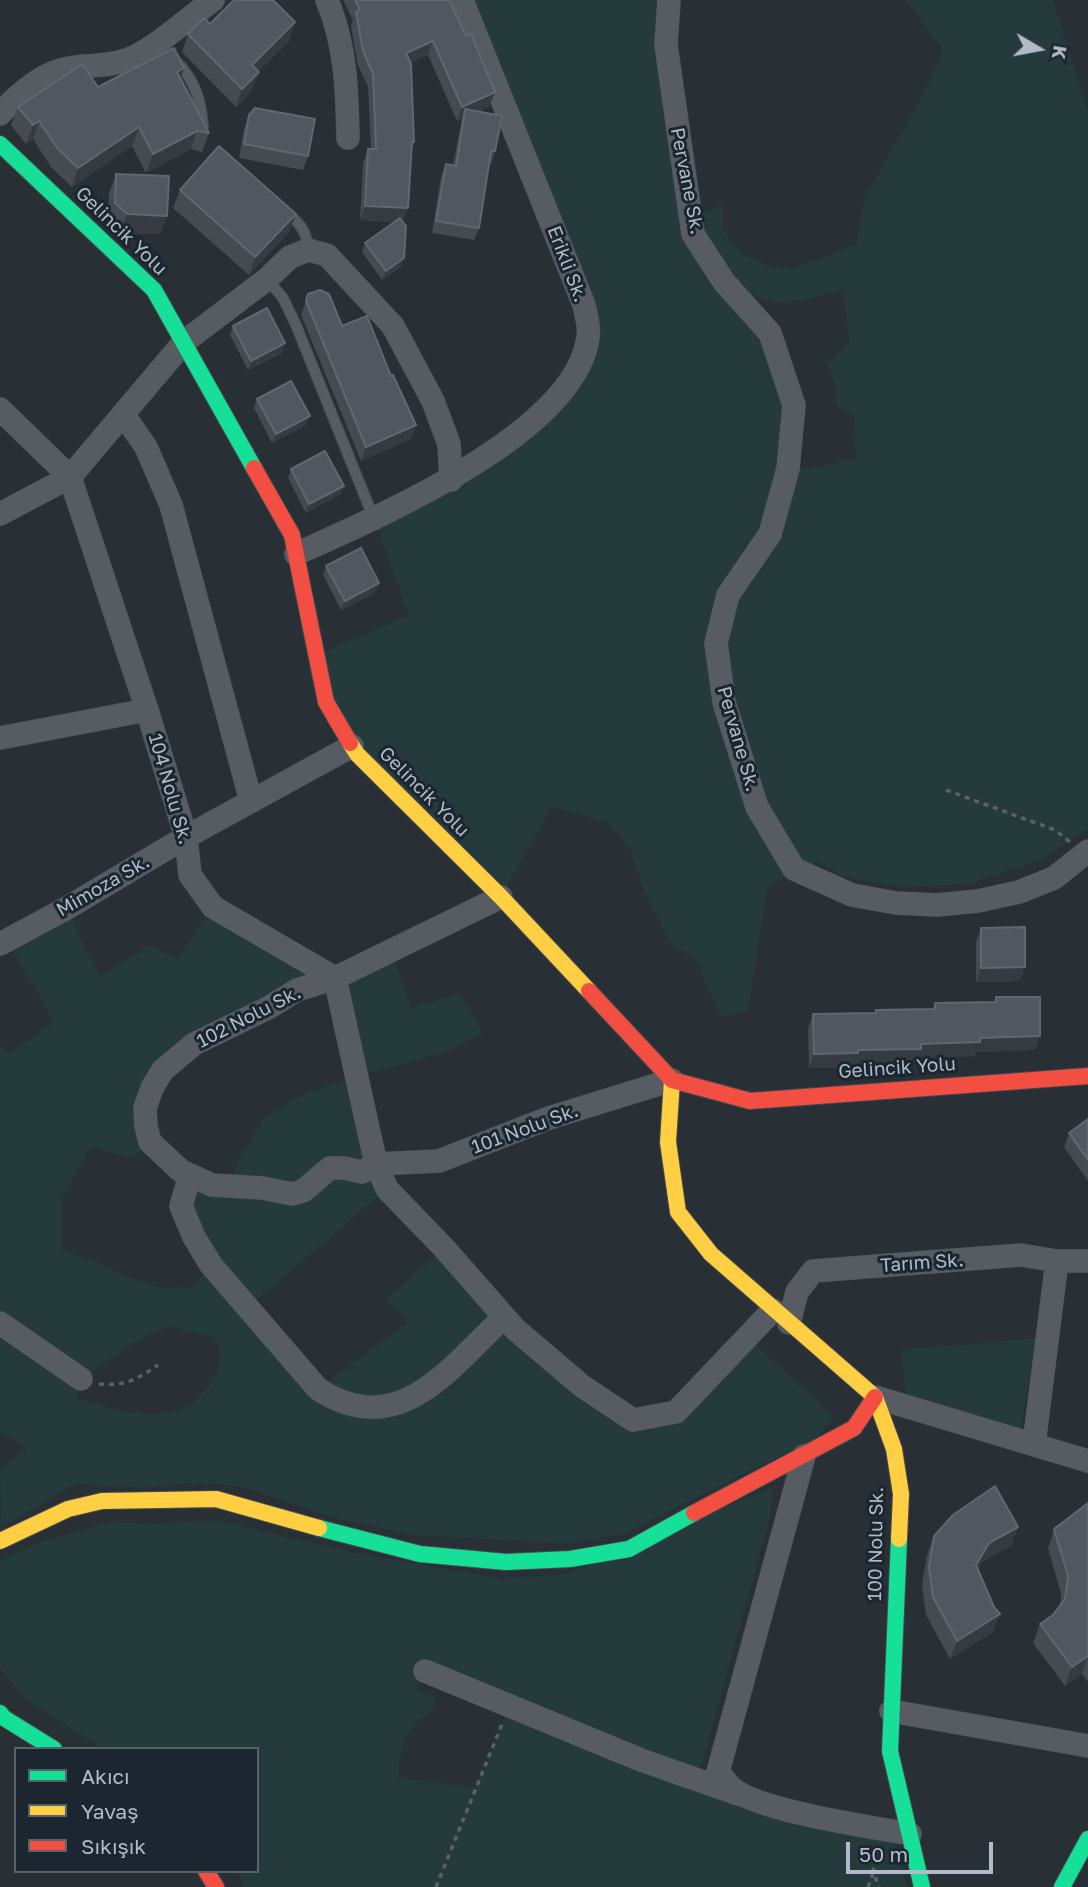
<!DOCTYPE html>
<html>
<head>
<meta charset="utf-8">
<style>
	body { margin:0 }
	#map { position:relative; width:1088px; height:1887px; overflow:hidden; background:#282f35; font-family:"Golos Text",sans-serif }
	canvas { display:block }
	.legend { position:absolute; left:14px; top:1747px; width:245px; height:126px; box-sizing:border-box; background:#1b2630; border:2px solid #57626c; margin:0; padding:9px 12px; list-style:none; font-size:21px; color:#b0bbc7 }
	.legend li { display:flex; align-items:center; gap:14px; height:35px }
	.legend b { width:35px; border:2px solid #57626c }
	.north { position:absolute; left:1004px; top:14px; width:70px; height:70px; -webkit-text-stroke:5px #1b2630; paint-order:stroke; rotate:100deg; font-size:19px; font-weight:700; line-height:28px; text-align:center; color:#b0bbc7 }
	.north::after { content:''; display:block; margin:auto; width:24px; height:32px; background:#b0bbc7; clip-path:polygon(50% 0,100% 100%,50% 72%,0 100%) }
	.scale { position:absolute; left:846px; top:1842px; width:147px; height:32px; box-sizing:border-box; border:4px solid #b0bbc7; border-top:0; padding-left:9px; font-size:21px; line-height:24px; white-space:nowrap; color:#b0bbc7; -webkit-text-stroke:5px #1b2630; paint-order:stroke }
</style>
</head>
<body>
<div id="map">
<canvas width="1088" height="1887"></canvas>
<ul class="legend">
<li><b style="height:9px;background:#16e098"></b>Akıcı</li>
<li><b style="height:9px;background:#ffcf43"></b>Yavaş</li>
<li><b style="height:9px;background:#f24e42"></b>Sıkışık</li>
</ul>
<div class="north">K</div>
<div class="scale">50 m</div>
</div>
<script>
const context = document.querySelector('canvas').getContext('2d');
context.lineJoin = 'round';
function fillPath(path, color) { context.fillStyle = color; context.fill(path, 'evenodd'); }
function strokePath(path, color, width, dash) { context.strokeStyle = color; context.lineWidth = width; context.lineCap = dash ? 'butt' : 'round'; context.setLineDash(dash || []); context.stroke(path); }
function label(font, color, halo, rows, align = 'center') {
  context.font = font + ' "Golos Text",sans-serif'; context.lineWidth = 6; context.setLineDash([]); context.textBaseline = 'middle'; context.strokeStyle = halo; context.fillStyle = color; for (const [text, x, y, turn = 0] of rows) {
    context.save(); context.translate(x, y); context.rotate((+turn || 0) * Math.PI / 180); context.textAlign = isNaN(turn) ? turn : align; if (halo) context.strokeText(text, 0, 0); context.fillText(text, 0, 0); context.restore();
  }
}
fillPath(new Path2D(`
	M 465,0 L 670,0 L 691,217 L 723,204 L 722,228 L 741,253 L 767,265 L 790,270 L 856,245 L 864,199 L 924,93 L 943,50 L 906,0 L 1053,0 L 1088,113 L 1088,829 L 1041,860 L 968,884 L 899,887 L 841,876 L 815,860 L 809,876 L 794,870 L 767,890 L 748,1011 L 722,1017 L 709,992 L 698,962 L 671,943 L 643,888 L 630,849 L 606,822 L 552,806 L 501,897 L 357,754 L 317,655 L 409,615 L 374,519 L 539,417 L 589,336 ZM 726,283 L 773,303 L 809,299 L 843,290 L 849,342 L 828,364 L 836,387 L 837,406 L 854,416 L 856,459 L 806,469 L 788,469 L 794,405 L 770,333 Z
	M 213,907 L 335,978 L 391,951 L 411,1008 L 460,994 L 483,1033 L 452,1050 L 356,1077 L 387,1189 L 248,1307 L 318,1389 L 408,1322 L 386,1300 L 444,1248 L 515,1329 L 633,1420 L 676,1412 L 747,1336 L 833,1417 L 817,1438 L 623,1534 L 567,1543 L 419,1536 L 338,1519 L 244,1487 L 200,1482 L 138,1488 L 75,1484 L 1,1528 L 0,1470 L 27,1448 L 0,1431 L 0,1043 L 8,1054 L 54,1022 L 7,940 L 67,908 L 99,977 L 149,946 L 178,958 ZM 335,978 L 356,1076 L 302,1095 L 264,1118 L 239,1160 L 229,1186 L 183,1192 L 211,1265 L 192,1287 L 163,1288 L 127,1277 L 100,1263 L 61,1250 L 61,1198 L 92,1146 L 132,1159 L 150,1142 L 163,1070 ZM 171,1327 L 216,1338 C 222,1355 222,1373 208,1387 C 203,1392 198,1399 193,1403 C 160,1426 112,1408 77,1399 L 81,1379 L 146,1335 Z
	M 1036,1338 L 1021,1429 L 906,1394 L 901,1350 Z
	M 772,1487 L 771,1513 L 697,1781 L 891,1830 L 907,1887 L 243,1887 L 238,1871 L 257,1871 L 257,1749 L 103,1749 L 27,1700 L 0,1668 L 0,1561 L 32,1545 L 110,1522 L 152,1524 L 215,1520 L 347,1551 L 502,1579 L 568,1574 ZM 425,1671 L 510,1705 L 476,1787 L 399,1778 C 400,1759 400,1741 414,1726 C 427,1712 431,1719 436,1697 L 415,1689 Z`), '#253a3b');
const lane = new Path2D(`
	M 175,60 C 195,80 201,99 203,127
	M 283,210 C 299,222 307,230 308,250
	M 267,279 L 283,298 L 296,325 L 374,519`);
const street = new Path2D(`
	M 327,0 C 346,46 347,89 348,138
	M 669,0 L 666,45 L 693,234 L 724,282 L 770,333 L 794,405 L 788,469 L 770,534 L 728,595 L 716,643 L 724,702 L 757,807 L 794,869 L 852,895 L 896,903 L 937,905 L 978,901 L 1019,892 L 1054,878 L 1088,851
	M 0,114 C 19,93 46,69 76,67 C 95,65 111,66 129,59 C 153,50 191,16 213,0
	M 0,409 L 70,477 L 147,710 L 186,837 L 190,875 L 213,907 L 335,978
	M 123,414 L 146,447 L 171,505 L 251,801
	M 0,514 L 70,477 L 184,342 L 267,279 L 290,257 L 308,250 L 327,255 L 393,326 L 433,401 L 449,444 L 451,480
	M 296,554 C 376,518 576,433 588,337 C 590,327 586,315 584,305 L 462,0
	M 0,738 L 147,710
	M 501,897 L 335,978 L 297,990 L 268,1008 L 194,1044 L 163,1070 L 152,1088 L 145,1108 L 146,1126 L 150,1142 L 181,1171 L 212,1185 L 262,1188 L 292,1194 L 303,1191 L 330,1168 L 344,1168 L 362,1172 L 376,1164 L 439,1161 L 549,1118 L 672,1080
	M 0,944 L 67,908 L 186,837 L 352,746
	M 335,978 L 376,1164 L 387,1189 L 444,1248 L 515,1329 L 582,1386 L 633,1420 L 676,1412 L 773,1310
	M 190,1175 L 181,1206 L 194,1237 L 211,1265 L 318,1389 C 399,1442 449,1368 504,1317
	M 0,1323 L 81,1379
	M 789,1323 L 797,1292 L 813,1271 L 1021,1255 L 1057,1261 L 1088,1261
	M 875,1397 L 1088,1461
	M 1034,1444 L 1057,1261
	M 804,1456 L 718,1772 C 723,1777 727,1784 732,1788 C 758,1811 872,1827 910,1834
	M 425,1671 L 641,1760 L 738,1794
	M 891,1711 L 1088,1746`);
const fast = new Path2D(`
	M 0,144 L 154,290 L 254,468
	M 319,1528 L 420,1554 L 506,1562 L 570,1559 L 629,1549 L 694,1513
	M 899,1539 L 890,1751 L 922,1887
	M 0,1713 L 4,1718 L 54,1749
	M 1062,1887 L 1088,1839`);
const slow = new Path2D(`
	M 350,743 L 357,754 L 501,897 L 589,991
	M 672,1080 L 668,1142 L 678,1212 L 711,1254 L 875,1397 L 894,1449 L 901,1494 L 899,1539
	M 0,1541 L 68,1509 L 102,1501 L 216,1499 L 319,1528`);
const jam = new Path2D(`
	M 254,468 L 292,535 L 326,702 L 350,743
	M 589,991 L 672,1080 L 750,1101 L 1088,1076
	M 694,1513 L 854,1428 L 875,1397
	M 206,1871 L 216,1887`);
strokePath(lane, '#464b50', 12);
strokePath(street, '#464b50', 24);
strokePath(fast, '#464b50', 18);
strokePath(slow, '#464b50', 18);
strokePath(jam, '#464b50', 18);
strokePath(new Path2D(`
	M 946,790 L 1055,830 L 1070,842
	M 99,1384 C 125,1386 136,1380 158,1365
	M 878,1848 L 873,1871 L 879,1887
	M 436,1887 L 502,1724
	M 868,1887 L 873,1873`), '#5a6167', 3.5, [5, 5]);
strokePath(lane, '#575c63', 10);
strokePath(street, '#575c63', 23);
strokePath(fast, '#16e098', 16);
strokePath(slow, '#ffcf43', 16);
strokePath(jam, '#f24e42', 16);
fillPath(new Path2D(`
	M 343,0 L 449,0 L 466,36 L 495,92 L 489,106 L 478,112 L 495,151 L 491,164 L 489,164 L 479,228 L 474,240 L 432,233 L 441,177 L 446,164 L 453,165 L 462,119 L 457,121 L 428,55 L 410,63 L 414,142 L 412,150 L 403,222 L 404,258 L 401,267 L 382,280 L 362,252 L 365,243 L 394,222 L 360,220 L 363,163 L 368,149 L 371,149 L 368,87 L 358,65 L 351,26 L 353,20 Z
	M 295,22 L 289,41 L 258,71 L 252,91 L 236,107 L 182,52 L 188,34 L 210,24 Z
	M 184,68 L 181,78 L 209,133 L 202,152 L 191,149 L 146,173 L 132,146 L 72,187 L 51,167 L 33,139 L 26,144 L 11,125 L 18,107 Z
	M 249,115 L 308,156 L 303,170 L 239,158 L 244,129 Z
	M 116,174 L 161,234 L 120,233 L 108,221 L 109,193 Z
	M 180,190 L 289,232 L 249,275 L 173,208 Z
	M 306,301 L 342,326 L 391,376 L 416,425 L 411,439 L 361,461 L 301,315 Z
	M 233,326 L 285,343 L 282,353 L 248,370 L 230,335 Z
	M 257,399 L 306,425 L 272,443 L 254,408 Z
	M 291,469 L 344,486 L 340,495 L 306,513 L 288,478 Z
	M 326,566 L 375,593 L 341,610 L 323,575 Z
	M 981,928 L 1020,981 L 976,982 L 976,942 Z
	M 996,997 L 1035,1050 L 976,1052 L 975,1056 L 918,1058 L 916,1063 L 854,1064 L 853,1067 L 809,1068 L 808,1028 L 813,1014 L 875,1013 L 876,1010 L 933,1009 L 935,1003 L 994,1002 Z
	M 1088,1119 L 1088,1181 L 1064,1147 L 1069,1133 Z
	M 1088,1503 L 1088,1682 L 1082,1674 L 1065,1686 L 1033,1643 L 1040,1624 L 1053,1615 L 1060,1606 L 1061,1594 L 1048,1548 L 1054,1529 Z
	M 934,1536 L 1012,1545 L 982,1562 L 978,1569 L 994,1607 L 1000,1614 L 993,1632 L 950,1659 L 926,1615 L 922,1585 L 927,1555 Z`), '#454b51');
fillPath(new Path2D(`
	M 295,22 L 289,41 L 246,84 L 252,65 Z
	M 433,41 L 428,55 L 401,67 L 406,53 Z
	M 184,68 L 177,87 L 177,72 Z
	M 259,72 L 252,91 L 236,107 L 242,89 Z
	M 495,92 L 489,106 L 464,118 L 465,109 L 462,119 L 457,121 L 462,107 Z
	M 39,121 L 33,139 L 26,144 L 33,125 Z
	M 139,127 L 132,146 L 72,187 L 78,168 Z
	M 197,131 L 191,149 L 146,173 L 153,154 Z
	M 365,206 L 408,208 L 403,222 L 360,220 Z
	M 127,214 L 167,216 L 161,234 L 120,233 Z
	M 296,214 L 289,232 L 249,275 L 255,257 Z
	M 404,258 L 401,267 L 382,280 L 386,271 Z
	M 285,343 L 282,353 L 248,370 L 251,361 Z
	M 310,416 L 306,425 L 272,443 L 276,434 Z
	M 416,425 L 411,439 L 361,461 L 366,447 Z
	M 344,486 L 340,495 L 306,513 L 309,504 Z
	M 379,583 L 375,593 L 341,610 L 345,601 Z
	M 1025,967 L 1020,981 L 976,982 L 981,968 Z
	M 1040,1036 L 1035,1050 L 976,1052 L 975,1056 L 918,1058 L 916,1063 L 854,1064 L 853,1067 L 809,1068 L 814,1054 L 980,1038 Z
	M 1018,1527 L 1012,1545 L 982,1562 L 970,1583 L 976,1565 L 989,1543 Z
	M 1000,1614 L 993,1632 L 950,1659 L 957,1641 Z
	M 1088,1656 L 1082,1674 L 1065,1686 L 1072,1667 Z`), '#353b40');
const building = new Path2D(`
	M 234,0 L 273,0 L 295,22 L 252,65 L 259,72 L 242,89 L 188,34 L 204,18 L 210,24 Z
	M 355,0 L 449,0 L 466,36 L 471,34 L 495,92 L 462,107 L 433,41 L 406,53 L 411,64 L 414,142 L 412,142 L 408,208 L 365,206 L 368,149 L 376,149 L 373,74 L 363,51 L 356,12 L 360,10 Z
	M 174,48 L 184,68 L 177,72 L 209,133 L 197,131 L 153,154 L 139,127 L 78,168 L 58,149 L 39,121 L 33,125 L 18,107 L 82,64 L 98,87 Z
	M 255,108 L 315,119 L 308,156 L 244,144 L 249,115 Z
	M 465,109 L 502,116 L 495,151 L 491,151 L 479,228 L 436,221 L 446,164 L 456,166 Z
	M 219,146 L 296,214 L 255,257 L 180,190 Z
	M 116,174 L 169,176 L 167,216 L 127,214 L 115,203 Z
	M 400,218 L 406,226 L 404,258 L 386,271 L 365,243 Z
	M 320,290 L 329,294 L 342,326 L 367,316 L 391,376 L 393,375 L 416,425 L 366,447 L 306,301 L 308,294 Z
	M 267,308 L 285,343 L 251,361 L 233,326 Z
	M 291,381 L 310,416 L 276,434 L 257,399 Z
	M 325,451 L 344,486 L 309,504 L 291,469 Z
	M 361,548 L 379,583 L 345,601 L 326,566 Z
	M 1025,927 L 1025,967 L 981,968 L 981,928 Z
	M 996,997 L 1040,997 L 1040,1036 L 980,1038 L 980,1042 L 921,1044 L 921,1049 L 858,1050 L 858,1053 L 814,1054 L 813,1014 L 876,1013 L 876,1010 L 935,1009 L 935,1003 L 996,1002 Z
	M 1088,1119 L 1088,1160 L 1069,1133 Z
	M 995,1486 L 1018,1527 L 989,1543 L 976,1565 L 994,1607 L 1000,1614 L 957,1641 L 933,1597 L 929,1567 L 934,1536 L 953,1515 Z
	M 1088,1503 L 1088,1656 L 1072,1667 L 1040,1624 L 1053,1615 L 1065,1599 L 1068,1576 L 1054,1529 Z`);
fillPath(building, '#51575e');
strokePath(building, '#60676e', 2);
label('19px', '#b0bbc7', '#1b2630', [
	["Pervane Sk.",687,181,79],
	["Gelincik Yolu",121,231,44],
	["Erikli Sk.",567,264,69],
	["Pervane Sk.",738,739,74],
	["104 Nolu Sk.",170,789,74],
	["Gelincik Yolu",424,792,45],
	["Mimoza Sk.",103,886,-30],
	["102 Nolu Sk.",249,1017,-27],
	["Gelincik Yolu",897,1068,-4],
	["101 Nolu Sk.",525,1129,-20],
	["Tarım Sk.",922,1263,-4],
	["100 Nolu Sk.",876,1544,-89]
]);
</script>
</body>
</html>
